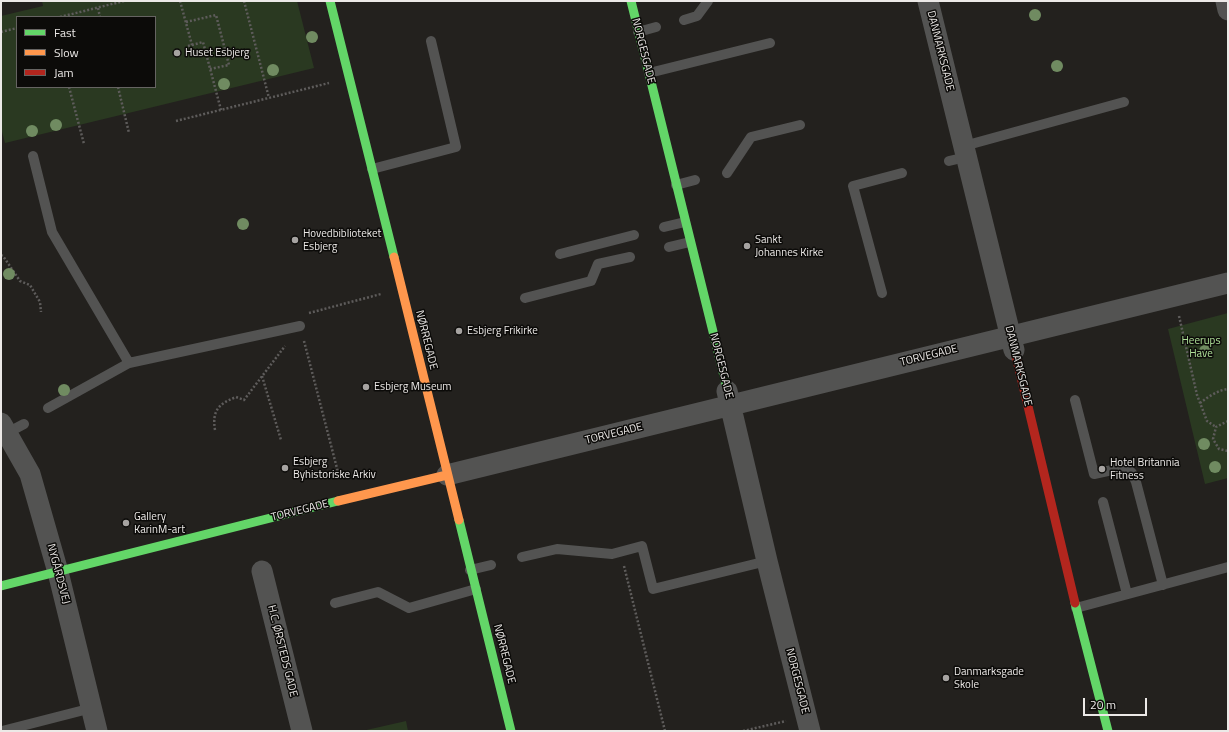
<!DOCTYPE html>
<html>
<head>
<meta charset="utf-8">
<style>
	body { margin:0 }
	#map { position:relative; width:1229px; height:732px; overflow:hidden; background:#23211e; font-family:"Titillium Web",sans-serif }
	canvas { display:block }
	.frame { position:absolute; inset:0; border:2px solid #ece9e7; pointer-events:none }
	.legend { position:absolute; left:16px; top:16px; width:140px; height:72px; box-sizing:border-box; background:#0c0b09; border:1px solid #666462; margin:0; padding:5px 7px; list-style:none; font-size:12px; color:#ece9e7 }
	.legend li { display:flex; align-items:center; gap:8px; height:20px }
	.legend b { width:20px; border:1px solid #666462 }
	.scale { position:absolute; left:1083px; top:698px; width:64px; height:18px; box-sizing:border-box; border:2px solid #ece9e7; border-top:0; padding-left:5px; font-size:12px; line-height:14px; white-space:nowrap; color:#ece9e7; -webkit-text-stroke:3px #0c0b09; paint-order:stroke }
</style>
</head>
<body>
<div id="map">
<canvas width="1229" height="732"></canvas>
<div class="frame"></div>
<ul class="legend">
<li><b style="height:5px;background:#63d668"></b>Fast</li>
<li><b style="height:5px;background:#ff974d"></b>Slow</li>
<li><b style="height:5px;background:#b3261e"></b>Jam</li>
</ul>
<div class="scale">20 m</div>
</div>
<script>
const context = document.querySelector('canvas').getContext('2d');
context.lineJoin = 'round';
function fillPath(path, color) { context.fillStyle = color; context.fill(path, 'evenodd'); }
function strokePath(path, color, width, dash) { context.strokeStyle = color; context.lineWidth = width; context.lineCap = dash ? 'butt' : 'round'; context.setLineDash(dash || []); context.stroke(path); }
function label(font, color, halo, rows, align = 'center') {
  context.font = font + ' "Titillium Web",sans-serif'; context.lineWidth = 3; context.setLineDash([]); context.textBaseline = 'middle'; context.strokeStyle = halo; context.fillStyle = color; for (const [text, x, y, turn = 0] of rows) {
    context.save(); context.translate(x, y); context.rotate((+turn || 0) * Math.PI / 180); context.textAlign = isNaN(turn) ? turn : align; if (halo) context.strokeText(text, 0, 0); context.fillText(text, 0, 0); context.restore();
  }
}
fillPath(new Path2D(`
	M 42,1 L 297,1 L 314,68 L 5,143 L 1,128 L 1,16 L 43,6 ZM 17,17 L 155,17 L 155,87 L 17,87 Z
	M 1228,313 L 1228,478 L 1205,484 L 1168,329 Z
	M 406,721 L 408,731 L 362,731 Z`), '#2a3921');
strokePath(new Path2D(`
	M 180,1 L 192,45
	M 244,1 L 269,98
	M 98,8 L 100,17
	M 60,17 L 124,1
	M 186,22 L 216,15 L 229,65 L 210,69
	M 1,32 L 17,28
	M 188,46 L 203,42 L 221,110
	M 69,87 L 84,144
	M 118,87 L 129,133
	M 176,121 L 329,83
	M 1,255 L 3,256 L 20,281 L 30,285 L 40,302 L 41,312
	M 309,313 L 381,294
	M 1179,316 L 1197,395 L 1207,421 L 1216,427
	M 304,341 L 340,480
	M 262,376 L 281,440
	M 1200,403 C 1208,397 1218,390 1228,389
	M 1228,421 L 1216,427 L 1213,439 L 1219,449 L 1228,451
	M 215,430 C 212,411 218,404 236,397 L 244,400 L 285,346
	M 624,566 L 665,731
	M 743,731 L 786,721`), '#5e5c5b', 2.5, [2, 2]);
strokePath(new Path2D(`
	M 684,20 L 697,16 L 708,1
	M 638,32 L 656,27
	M 649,73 L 770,43
	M 964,146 L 1124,102
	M 33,156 L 52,232 L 129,363
	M 949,161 L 966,157
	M 372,169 L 456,147 L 431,41
	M 727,173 L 751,137 L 800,125
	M 676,185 L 695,180
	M 664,227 L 685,222
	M 669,247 L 690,242
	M 560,254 L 634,235
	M 882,293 L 853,186 L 902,173
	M 525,298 L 591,281 L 598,264 L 630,257
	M 1075,400 L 1094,474 L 1126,467 L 1132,473 L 1136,482 L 1163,585
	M 48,408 L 129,363 L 300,326
	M 7,433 L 24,424
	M 1103,502 L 1127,594
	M 522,557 L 557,549 L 612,554 L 642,546 L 653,589 L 767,561
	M 470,570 L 491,565
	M 335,603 L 378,592 L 409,608 L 476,589
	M 1076,608 L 1228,567
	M 2,731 L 92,708`), '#535352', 10);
strokePath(new Path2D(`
	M 928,1 L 1014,350
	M 1226,1 L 1228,10
	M 727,391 L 767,561 L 810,731
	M 1,423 L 30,474 L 58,572 L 97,731
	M 447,475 L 1228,283
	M 262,571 L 302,731`), '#535352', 21);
strokePath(new Path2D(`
	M 330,1 L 394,257
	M 631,1 L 726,384
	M 459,520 L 511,731
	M 1,586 L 338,501
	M 1075,603 L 1108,731`), '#63d668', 9);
strokePath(new Path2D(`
	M 394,257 L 459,520
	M 338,501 L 447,475`), '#ff974d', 9);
strokePath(new Path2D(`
	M 1016,356 L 1075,603`), '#b3261e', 9);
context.fillStyle = '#708b61';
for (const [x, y] of [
	[1035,15],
	[312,37],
	[1057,66],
	[273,70],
	[224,84],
	[56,125],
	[32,131],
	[243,224],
	[9,274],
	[1205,351],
	[64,390],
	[1204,444],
	[1215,467]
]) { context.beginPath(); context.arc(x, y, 6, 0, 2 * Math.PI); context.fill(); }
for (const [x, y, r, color] of [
	[177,53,4,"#a6a3a1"],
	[295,240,4,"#a6a3a1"],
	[747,246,4,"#a6a3a1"],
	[459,331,4,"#a6a3a1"],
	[366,387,4,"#a6a3a1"],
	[285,468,4,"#a6a3a1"],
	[1102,469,4,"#a6a3a1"],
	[126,523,4,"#a6a3a1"],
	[946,678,4,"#a6a3a1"]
]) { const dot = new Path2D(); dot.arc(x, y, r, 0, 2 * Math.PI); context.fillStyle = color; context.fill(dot); strokePath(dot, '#0c0b09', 1.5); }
label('11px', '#ece9e7', '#0c0b09', [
	["NORGESGADE",643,51,76],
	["DANMARKSGADE",940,51,76],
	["NØRREGADE",426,340,76],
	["TORVEGADE",929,356,-14],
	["NORGESGADE",721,366,76],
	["DANMARKSGADE",1018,366,76],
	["TORVEGADE",614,434,-14],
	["TORVEGADE",300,511,-14],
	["NYGÅRDSVEJ",58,574,75],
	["H.C. ØRSTEDS GADE",282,651,76],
	["NØRREGADE",504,654,76],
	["NORGESGADE",797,681,76]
]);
label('11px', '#ece9e7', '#0c0b09', [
	["Huset Esbjerg",185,53],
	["Hovedbiblioteket",303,234],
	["Esbjerg",303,247],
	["Sankt",755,240],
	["Johannes Kirke",755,253],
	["Esbjerg Frikirke",467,331],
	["Esbjerg Museum",374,387],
	["Esbjerg",293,462],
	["Byhistoriske Arkiv",293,475],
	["Hotel Britannia",1110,463],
	["Fitness",1110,476],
	["Gallery",134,517],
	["KarinM-art",134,530],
	["Danmarksgade",954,672],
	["Skole",954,685]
], 'left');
label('11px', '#afe198', '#0c0b09', [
	["Heerups",1201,341],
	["Have",1201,354]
]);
</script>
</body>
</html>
